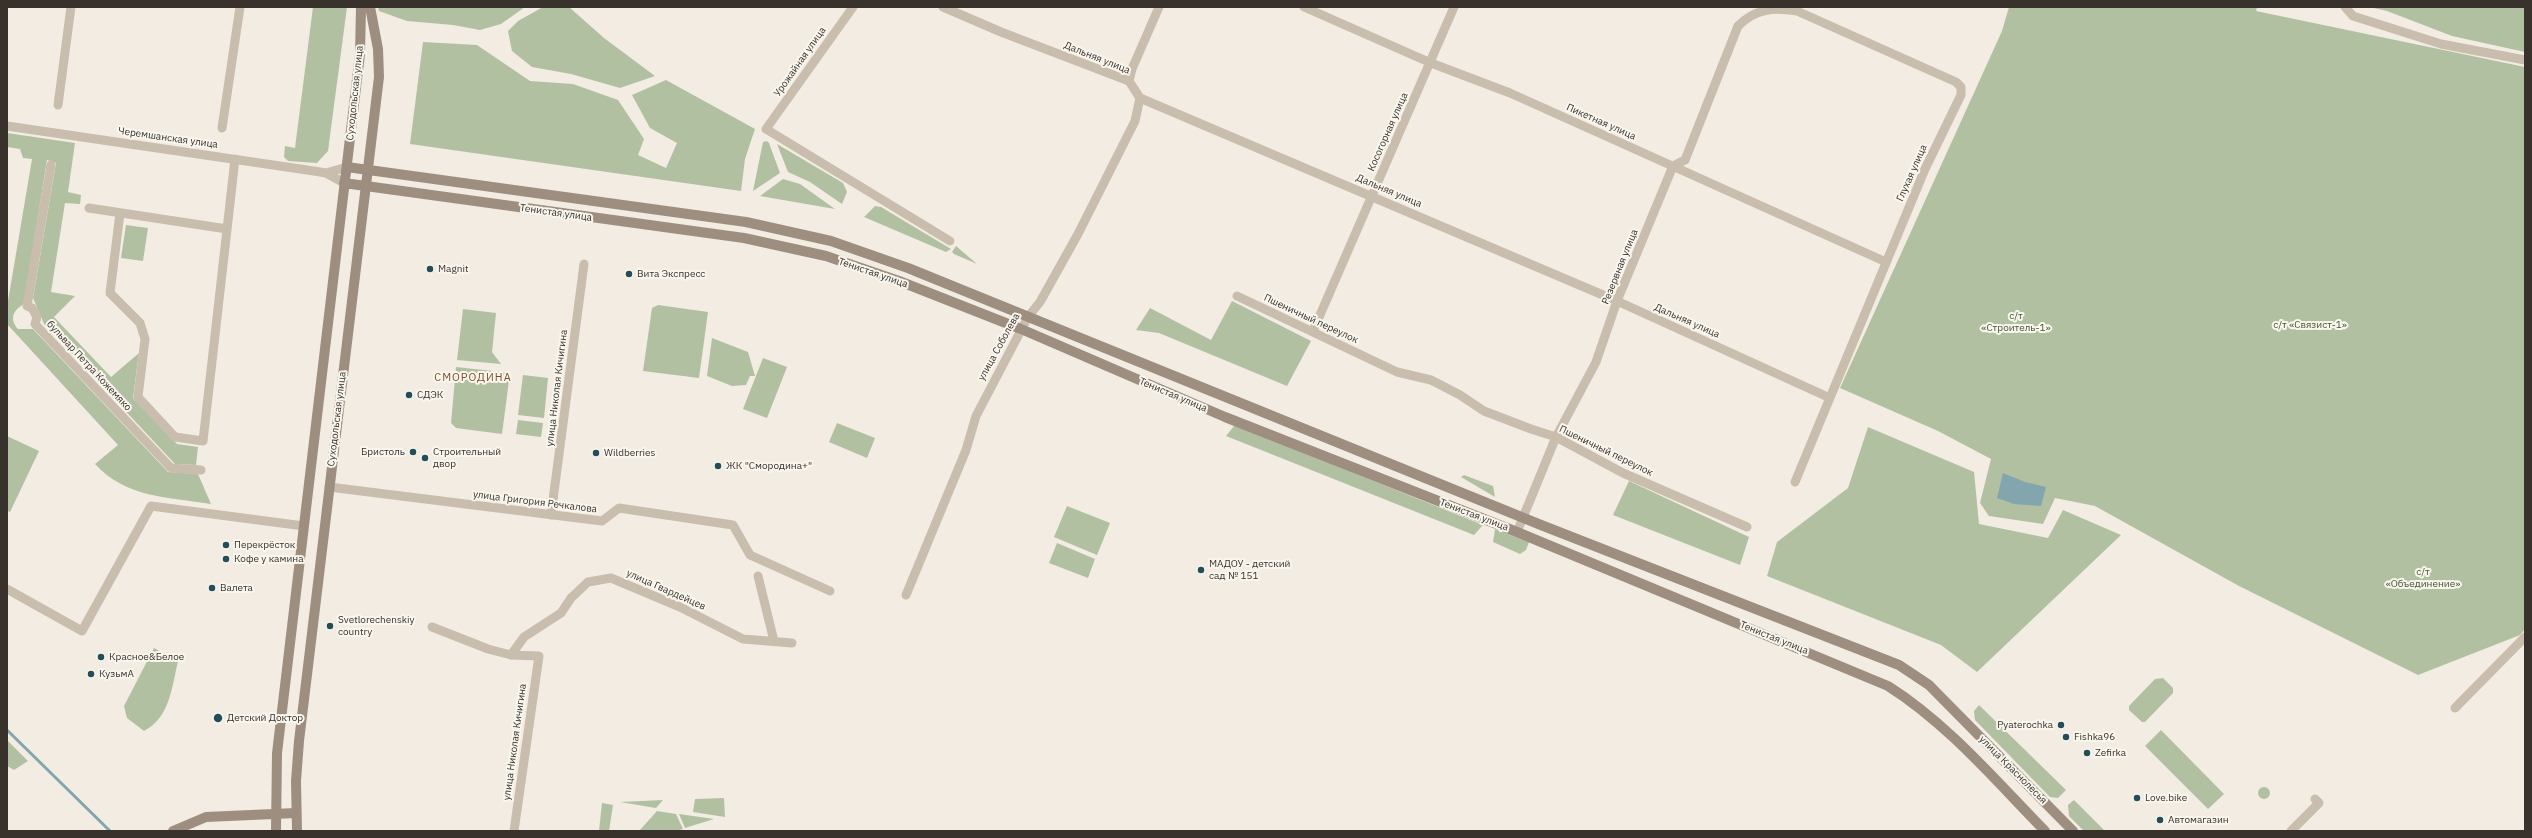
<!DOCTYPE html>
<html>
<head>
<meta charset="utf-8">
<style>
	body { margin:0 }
	#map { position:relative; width:2532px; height:838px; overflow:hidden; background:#f2ece2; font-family:"IBM Plex Sans",sans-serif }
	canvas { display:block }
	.frame { position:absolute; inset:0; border:8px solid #39312c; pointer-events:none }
</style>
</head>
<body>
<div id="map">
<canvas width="2532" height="838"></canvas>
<div class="frame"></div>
</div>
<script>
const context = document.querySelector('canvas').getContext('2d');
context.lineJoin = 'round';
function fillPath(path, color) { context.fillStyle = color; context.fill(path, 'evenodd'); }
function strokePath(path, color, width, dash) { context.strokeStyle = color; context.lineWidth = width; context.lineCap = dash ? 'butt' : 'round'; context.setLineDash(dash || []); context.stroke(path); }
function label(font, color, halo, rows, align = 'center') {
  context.font = font + ' "IBM Plex Sans",sans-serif'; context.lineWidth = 4; context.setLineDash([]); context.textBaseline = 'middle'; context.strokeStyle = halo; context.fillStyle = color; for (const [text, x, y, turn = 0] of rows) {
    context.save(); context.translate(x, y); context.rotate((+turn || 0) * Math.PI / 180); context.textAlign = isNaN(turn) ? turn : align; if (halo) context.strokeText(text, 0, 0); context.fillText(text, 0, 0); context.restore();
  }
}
fillPath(new Path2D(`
	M 313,7 L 347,7 L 328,151 L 317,163 L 288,161 L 284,157 L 285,146 L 295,148 Z
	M 378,7 L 525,7 L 501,24 L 480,30 L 453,25 L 407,21 L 379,11 Z
	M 543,7 L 569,7 L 604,38 L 655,76 L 620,88 L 571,74 L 532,67 L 512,51 L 508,31 L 518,21 Z
	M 2009,7 L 2257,7 L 2256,11 L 2525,67 L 2525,629 L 2520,635 L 2418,675 L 2239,586 L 2095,506 L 2055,498 L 2043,524 L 1989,516 L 1980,503 L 1991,459 L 1938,431 L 1840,388 L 2002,31 Z
	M 2369,7 L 2525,7 L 2525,52 L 2452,36 L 2387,11 Z
	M 423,42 L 477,45 L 530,81 L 573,84 L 618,100 L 644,139 L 638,155 L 666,168 L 677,143 L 650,128 L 632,95 L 666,80 L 755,129 L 745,159 L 741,191 L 410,144 Z
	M 7,133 L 75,143 L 68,192 L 81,195 L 80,204 L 65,203 L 51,292 L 75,296 L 54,317 L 111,377 L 139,353 L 133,398 L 177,444 L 198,447 L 196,465 L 175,464 L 44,324 L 33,298 L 56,163 L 47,160 L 24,304 C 13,310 9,319 18,329 L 33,329 L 168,472 L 198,474 L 211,504 C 168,497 126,498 95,464 L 118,445 L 7,324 L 7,307 L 32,159 L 23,158 L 20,149 L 7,147 Z
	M 767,141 L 769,143 L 780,173 L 753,191 L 763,142 Z
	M 777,144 L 843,183 L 847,192 L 842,204 L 810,182 L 788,172 Z
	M 783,179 L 800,184 L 835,209 L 760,196 Z
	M 875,206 L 881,207 L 951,249 L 946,252 L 864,217 Z
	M 126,225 L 148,228 L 143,261 L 121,258 Z
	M 956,246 L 977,264 L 954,254 L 952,252 Z
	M 1232,301 L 1311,341 L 1287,386 L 1159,333 L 1136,330 L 1150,308 L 1211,340 Z
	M 658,305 L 708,312 L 699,378 L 643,371 L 652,308 Z
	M 463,309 L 496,313 L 492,352 L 501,364 L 457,360 Z
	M 712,338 L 748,352 L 755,376 L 750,376 L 746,385 L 732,386 L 707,376 Z
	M 763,358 L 787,367 L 767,418 L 743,409 Z
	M 456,367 L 510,373 L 502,434 L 456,428 L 451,423 Z
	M 523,375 L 548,378 L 544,418 L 518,415 Z
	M 518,420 L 543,423 L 541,437 L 516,434 Z
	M 837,423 L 875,438 L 867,458 L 829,442 Z
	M 1234,426 L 1239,427 L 1483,525 L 1474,535 L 1226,436 Z
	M 1868,427 L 1974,472 L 1979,524 L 2048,538 L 2063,510 L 2121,535 L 1977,672 L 1941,645 L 1767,576 L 1777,542 L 1848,488 Z
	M 7,436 L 39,451 L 10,512 L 7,511 Z
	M 1464,475 L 1493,486 L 1495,497 L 1461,477 Z
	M 1629,481 L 1749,537 L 1740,565 L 1613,515 Z
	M 1067,506 L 1110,523 L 1097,555 L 1054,537 Z
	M 1495,529 L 1529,542 L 1526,550 L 1520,554 L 1493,542 Z
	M 1057,543 L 1095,559 L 1088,578 L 1049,563 Z
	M 154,648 L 178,661 C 172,686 170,718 144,731 L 127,718 L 124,706 Z
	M 2163,678 L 2173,688 L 2173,693 L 2145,722 L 2142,722 L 2129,710 L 2129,706 L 2155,679 Z
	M 1979,705 L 2066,790 L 2058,798 L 2050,797 L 1975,720 L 1974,711 Z
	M 2161,730 L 2224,794 L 2208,809 L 2145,746 Z
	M 7,740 L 28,761 L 14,770 L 7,766 Z
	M2258 793a6 6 0 1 1 12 0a6 6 0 1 1-12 0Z
	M 724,798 L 725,817 L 693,812 L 695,799 Z
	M 663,800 L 656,808 L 620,802 Z
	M 2074,800 L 2105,831 L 2084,831 L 2069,816 L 2068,805 Z
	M 602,803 L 613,805 L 609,831 L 599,831 Z
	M 657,811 L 676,814 L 683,829 L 675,831 L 639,831 Z
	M 679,814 L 714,819 L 685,828 Z`), '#b2c0a2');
fillPath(new Path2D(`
	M 2003,473 L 2025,482 L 2046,487 L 2041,506 L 2014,504 L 1997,498 Z`), '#83a5ad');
strokePath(new Path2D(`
	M 7,730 L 110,831`), '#83a5ad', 3);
strokePath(new Path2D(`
	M 853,7 L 766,129 L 950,241
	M 943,7 L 1001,32 L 1129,81 L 1140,98 L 1617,301 L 1830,398
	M 1304,7 L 1431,63 L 1510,93 L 1886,262
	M 2345,7 L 2353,16 L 2441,44 L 2525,60
	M 1129,81 L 1132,69 L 1159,7
	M 58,105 L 71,7
	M 7,126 L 314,171 L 326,173 L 344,183
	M 222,128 L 240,7
	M 51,165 L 27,306 L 32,308 L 37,317 L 35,324 L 171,468 L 201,470
	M 326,173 L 347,167
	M 89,208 L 227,229
	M 120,213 L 110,293 L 140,323 L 145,339 L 138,397 L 175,437 L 203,441 L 235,159
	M 1237,296 L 1397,372 L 1431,380 L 1460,395 L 1484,411 L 1531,429 L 1556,437 L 1623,473 L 1747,527
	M 1313,331 L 1454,7
	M 329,487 L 602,521 L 619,508 L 733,525 L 750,555 L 830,591
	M 551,515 L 584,264
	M 1517,532 L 1556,437 L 1596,362 L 1617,301 L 1673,166 L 1685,160 L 1738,26 C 1755,9 1773,7 1797,11 L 1956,82 L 1961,87 L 1961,95 L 1925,169 L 1795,482
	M 758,576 L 774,641
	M 7,589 L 82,631 L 151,506 L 304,526
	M 906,595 L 966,450 L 976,416 L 1028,317 L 1040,302 L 1078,234 L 1135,121 L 1140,98
	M 432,627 L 488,649 L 511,655 L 539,656 L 514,831
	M 511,655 L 524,637 L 561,613 L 571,598 L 588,582 L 611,578 L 680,607 L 743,639 L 792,643
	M 2455,708 L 2525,637
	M 2291,831 L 2319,803 L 2315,799`), '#c9beae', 9);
strokePath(new Path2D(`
	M 347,167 L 746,222 L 831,241 L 908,268 L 1541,525 L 1899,665 L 1929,685 L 2073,831
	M 344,183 L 744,238 L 826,256 L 899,281 L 1021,329 L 1225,417 L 1517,532 L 1888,686 C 1948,724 1995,780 2045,831
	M 173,831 L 206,817 L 296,813
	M 276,831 L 277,753 L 360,54 L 361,7
	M 297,831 L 296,781 L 299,741 L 379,77 L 378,49 L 370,7`), '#9d8e7f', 10);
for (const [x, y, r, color] of [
	[430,269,4,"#244d57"],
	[629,274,4,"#244d57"],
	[409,395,4,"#244d57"],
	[413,452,4,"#244d57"],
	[596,453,4,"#244d57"],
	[425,458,4,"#244d57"],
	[718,466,4,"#244d57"],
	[226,545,4,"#244d57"],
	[226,559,4,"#244d57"],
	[1201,570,4,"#244d57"],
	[212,588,4,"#244d57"],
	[330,626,4,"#244d57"],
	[101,657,4,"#244d57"],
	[91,674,4,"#244d57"],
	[218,718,5,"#244d57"],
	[2061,725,4,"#244d57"],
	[2066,737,4,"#244d57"],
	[2087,753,4,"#244d57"],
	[2137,798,4,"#244d57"],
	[2160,820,4,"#244d57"]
]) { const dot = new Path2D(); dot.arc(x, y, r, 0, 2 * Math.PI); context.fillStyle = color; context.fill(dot); strokePath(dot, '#f9f6ee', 1.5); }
label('10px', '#39312c', '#f9f6ee', [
	["Дальняя улица",1097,58,22],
	["Урожайная улица",800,62,-55],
	["Суходольская улица",355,93,-84],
	["Пикетная улица",1601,122,24],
	["Косогорная улица",1388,132,-66],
	["Черемшанская улица",168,138,8],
	["Глухая улица",1912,173,-66],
	["Дальняя улица",1389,191,23],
	["Тенистая улица",556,213,8],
	["Резервная улица",1620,267,-68],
	["Тенистая улица",873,273,19],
	["Пшеничный переулок",1311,319,25],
	["Дальняя улица",1687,321,24],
	["улица Соболева",999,347,-61],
	["бульвар Петра Кожемяко",89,366,47],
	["улица Николая Кичигина",557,388,-83],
	["Тенистая улица",1173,395,23],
	["Суходольская улица",337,419,-83],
	["Пшеничный переулок",1606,451,26],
	["улица Григория Речкалова",535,502,7],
	["Тенистая улица",1474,515,21],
	["улица Гвардейцев",666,590,24],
	["Тенистая улица",1774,638,22],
	["улица Николая Кичигина",515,742,-82],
	["улица Краснолесья",2013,770,45]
]);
label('10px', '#39312c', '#f9f6ee', [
	["Magnit",438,269],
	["Вита Экспресс",637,274],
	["СДЭК",417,395],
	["Бристоль",405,452,"right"],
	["Строительный",433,452],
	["двор",433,464],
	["Wildberries",604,453],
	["ЖК \"Смородина+\"",726,466],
	["Перекрёсток",234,545],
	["Кофе у камина",234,559],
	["МАДОУ - детский",1209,564],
	["сад № 151",1209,576],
	["Валета",220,588],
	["Svetlorechenskiy",338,620],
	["country",338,632],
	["Красное&Белое",109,657],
	["КузьмА",99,674],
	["Детский Доктор",227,718],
	["Pyaterochka",2053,725,"right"],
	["Fishka96",2074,737],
	["Zefirka",2095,753],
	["Love.bike",2145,798],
	["Автомагазин",2168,820]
], 'left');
label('10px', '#435531', '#f9f6ee', [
	["с/т",2016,316],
	["«Строитель-1»",2016,328],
	["с/т «Связист-1»",2310,325],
	["с/т",2423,572],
	["«Объединение»",2423,584]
]);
context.letterSpacing = '1px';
label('11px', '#814b2b', '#f9f6ee', [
	["СМОРОДИНА",473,378]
]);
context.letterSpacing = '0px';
</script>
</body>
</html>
